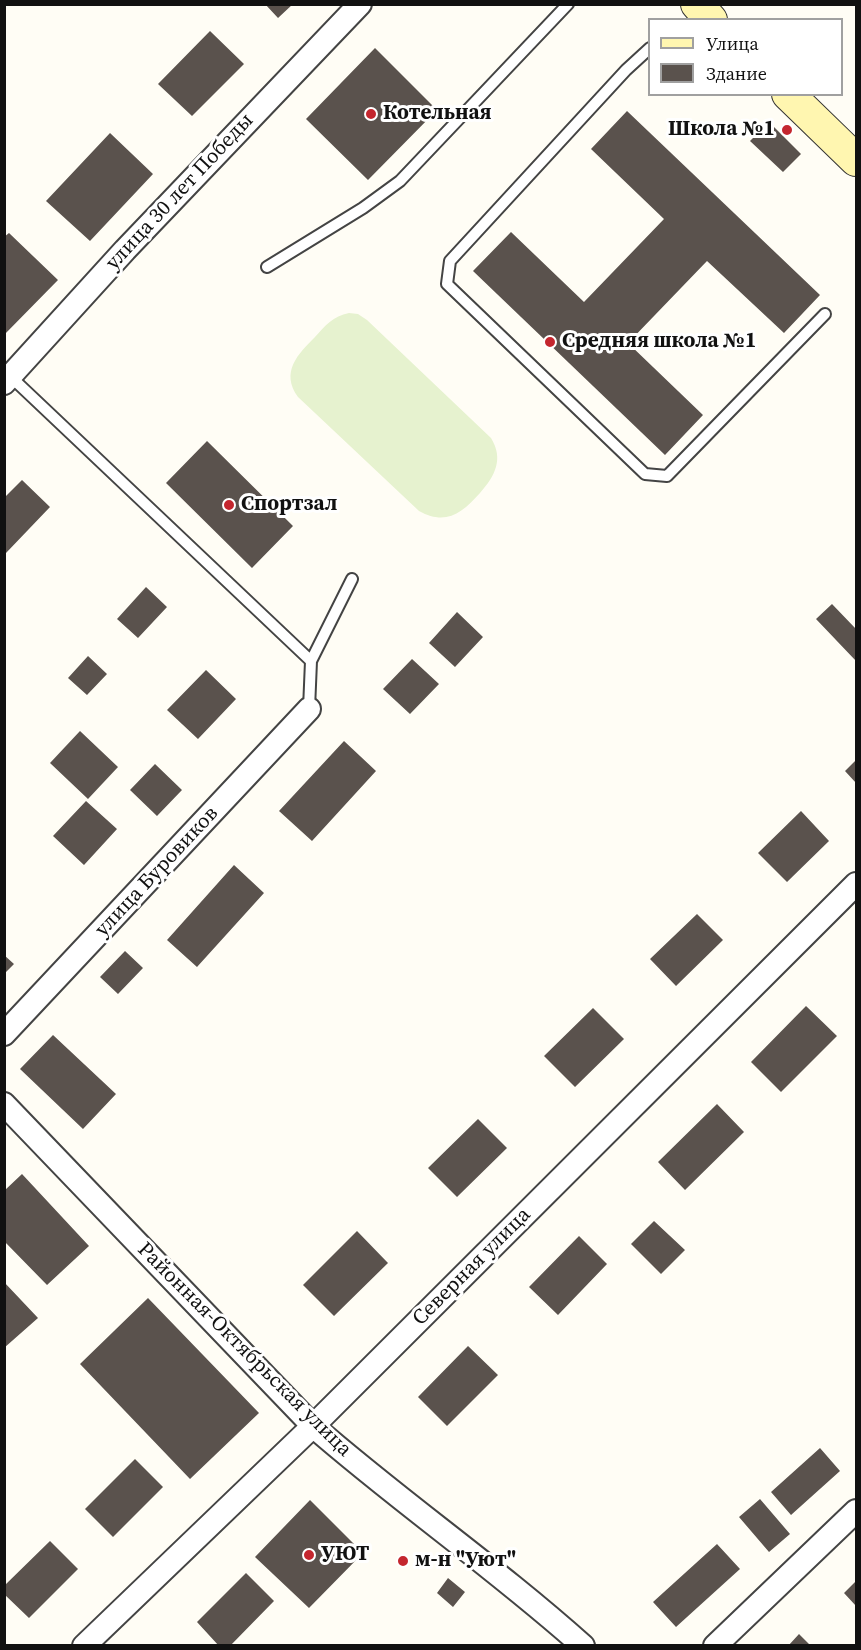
<!DOCTYPE html>
<html>
<head>
<meta charset="utf-8">
<style>
	body { margin:0 }
	#map { position:relative; width:861px; height:1650px; overflow:hidden; background:#fffdf5; font-family:"Source Serif 4",serif }
	canvas { display:block }
	.frame { position:absolute; inset:0; border:6px solid #111; pointer-events:none }
	.legend { position:absolute; left:648px; top:18px; width:195px; height:78px; box-sizing:border-box; background:#fff; border:2px solid #a0a0a0; margin:0; padding:8px 10px; list-style:none; font-size:18px; color:#111 }
	.legend li { display:flex; align-items:center; gap:12px; height:30px }
	.legend b { width:30px; border:2px solid #a0a0a0 }
</style>
</head>
<body>
<div id="map">
<canvas width="861" height="1650"></canvas>
<div class="frame"></div>
<ul class="legend">
<li><b style="height:8px;background:#fff6b0"></b>Улица</li>
<li><b style="height:16px;background:#5a524d"></b>Здание</li>
</ul>
</div>
<script>
const context = document.querySelector('canvas').getContext('2d');
context.lineJoin = 'round';
function fillPath(path, color) { context.fillStyle = color; context.fill(path, 'evenodd'); }
function strokePath(path, color, width, dash) { context.strokeStyle = color; context.lineWidth = width; context.lineCap = dash ? 'butt' : 'round'; context.setLineDash(dash || []); context.stroke(path); }
function label(font, color, halo, rows, align = 'center') {
  context.font = font + ' "Source Serif 4",serif'; context.lineWidth = 6; context.setLineDash([]); context.textBaseline = 'middle'; context.strokeStyle = halo; context.fillStyle = color; for (const [text, x, y, turn = 0] of rows) {
    context.save(); context.translate(x, y); context.rotate((+turn || 0) * Math.PI / 180); context.textAlign = isNaN(turn) ? turn : align; if (halo) context.strokeText(text, 0, 0); context.fillText(text, 0, 0); context.restore();
  }
}
fillPath(new Path2D(`
	M 349,313 L 358,314 L 367,320 L 491,438 C 504,459 495,476 480,493 C 462,513 446,526 419,511 L 298,397 C 280,372 298,354 315,337 C 325,326 333,316 349,313 Z`), '#e6f2cf');
fillPath(new Path2D(`
	M 265,4 L 293,4 L 278,18 Z
	M 210,31 L 244,64 L 192,116 L 158,84 Z
	M 375,48 L 437,110 L 368,180 L 306,119 Z
	M 627,111 L 820,295 L 784,333 L 707,261 L 628,343 L 703,415 L 665,455 L 473,271 L 511,232 L 584,302 L 664,219 L 591,149 Z
	M 769,122 L 801,154 L 783,172 L 750,141 Z
	M 110,133 L 153,174 L 90,241 L 46,201 Z
	M 9,233 L 58,280 L 4,335 L 4,237 Z
	M 207,441 L 293,526 L 252,568 L 166,483 Z
	M 22,480 L 50,507 L 6,553 L 4,551 L 4,498 Z
	M 146,587 L 167,607 L 138,638 L 117,619 Z
	M 832,604 L 856,629 L 856,661 L 816,619 Z
	M 457,612 L 483,637 L 455,667 L 429,643 Z
	M 88,656 L 107,674 L 87,695 L 68,678 Z
	M 412,659 L 439,684 L 410,714 L 383,689 Z
	M 206,670 L 236,699 L 198,739 L 167,710 Z
	M 80,731 L 118,767 L 88,799 L 50,763 Z
	M 344,741 L 376,771 L 312,841 L 279,811 Z
	M 856,760 L 856,783 L 845,771 Z
	M 155,764 L 182,790 L 157,816 L 130,790 Z
	M 86,801 L 117,829 L 84,865 L 53,836 Z
	M 801,811 L 829,841 L 787,882 L 758,853 Z
	M 234,865 L 264,893 L 197,967 L 167,940 Z
	M 697,914 L 723,940 L 676,986 L 650,959 Z
	M 125,951 L 143,968 L 118,994 L 100,977 Z
	M 4,955 L 14,964 L 4,974 Z
	M 806,1006 L 837,1036 L 781,1092 L 751,1062 Z
	M 593,1008 L 624,1039 L 575,1087 L 544,1056 Z
	M 53,1035 L 116,1094 L 83,1129 L 20,1069 Z
	M 717,1104 L 744,1132 L 685,1190 L 658,1162 Z
	M 478,1119 L 507,1148 L 457,1197 L 428,1168 Z
	M 22,1174 L 89,1246 L 47,1285 L 4,1241 L 4,1191 Z
	M 654,1221 L 685,1250 L 661,1274 L 631,1244 Z
	M 357,1231 L 388,1263 L 334,1316 L 303,1285 Z
	M 579,1236 L 607,1264 L 558,1315 L 529,1287 Z
	M 4,1282 L 38,1318 L 4,1348 Z
	M 148,1298 L 259,1413 L 190,1479 L 80,1364 Z
	M 468,1346 L 498,1375 L 447,1426 L 418,1397 Z
	M 820,1448 L 840,1471 L 791,1515 L 771,1492 Z
	M 135,1459 L 163,1487 L 113,1537 L 85,1509 Z
	M 760,1499 L 790,1534 L 769,1552 L 739,1517 Z
	M 310,1500 L 363,1553 L 309,1608 L 255,1557 Z
	M 50,1541 L 78,1569 L 29,1618 L 4,1594 L 4,1586 Z
	M 717,1544 L 740,1569 L 676,1627 L 653,1602 Z
	M 246,1573 L 274,1601 L 230,1646 L 219,1646 L 197,1622 Z
	M 448,1578 L 465,1592 L 453,1607 L 437,1593 Z
	M 856,1581 L 856,1606 L 844,1593 Z
	M 799,1634 L 811,1646 L 788,1646 Z`), '#5a524d');
const lane = new Path2D(`
	M 650,48 L 626,70 L 450,261 L 447,284 L 645,474 L 667,476 L 825,314
	M 267,267 L 363,208 L 400,181 L 568,4
	M 10,376 L 311,661 L 352,579
	M 309,709 L 311,661`);
const street = new Path2D(`
	M 4,383 L 125,250 L 360,4
	M 4,1034 L 309,709
	M 4,1104 L 313,1426 C 400,1502 496,1568 583,1646
	M 84,1646 L 313,1426 L 856,884
	M 715,1646 L 856,1511`);
const secondary = new Path2D(`
	M 697,4 L 711,20
	M 788,94 L 856,160`);
strokePath(lane, '#444', 14);
strokePath(street, '#444', 26);
strokePath(secondary, '#333', 34);
strokePath(lane, '#fff', 10);
strokePath(street, '#fff', 22);
strokePath(secondary, '#fff6b0', 32);
for (const [x, y, r, color] of [
	[371,114,6,"#c4262e"],
	[787,130,6,"#c4262e"],
	[550,342,6,"#c4262e"],
	[229,505,6,"#c4262e"],
	[309,1555,6,"#c4262e"],
	[403,1561,6,"#c4262e"]
]) { const dot = new Path2D(); dot.arc(x, y, r, 0, 2 * Math.PI); context.fillStyle = color; context.fill(dot); strokePath(dot, '#fff', 2); }
label('bold 21px', '#111', '#fff', [
	["Котельная",383,114],
	["Школа №1",775,130,"right"],
	["Средняя школа №1",562,342],
	["Спортзал",241,505],
	["УЮТ",321,1555],
	["м-н \"Уют\"",415,1561]
], 'left');
label('21px', '#111', '#fff', [
	["улица 30 лет Победы",180,192,-47],
	["улица Буровиков",157,872,-47],
	["Северная улица",472,1267,-45],
	["Районная-Октябрьская улица",244,1350,45]
]);
</script>
</body>
</html>
